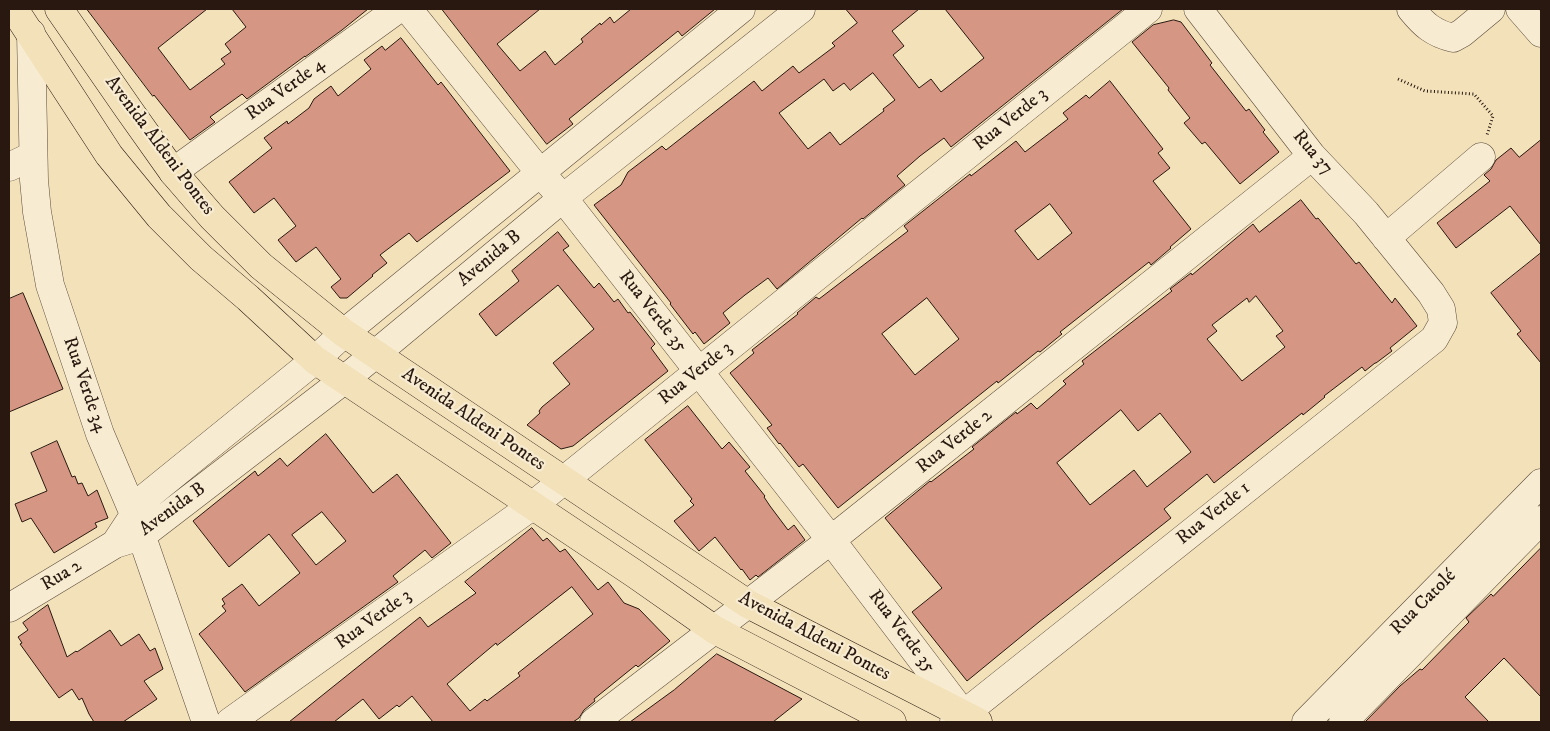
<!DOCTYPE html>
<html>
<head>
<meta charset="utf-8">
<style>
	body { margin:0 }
	#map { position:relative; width:1550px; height:731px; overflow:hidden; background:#f2e1b9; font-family:"IM FELL DW Pica",serif }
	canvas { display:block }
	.frame { position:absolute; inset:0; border:10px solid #29180f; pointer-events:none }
</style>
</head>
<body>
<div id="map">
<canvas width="1550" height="731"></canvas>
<div class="frame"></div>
</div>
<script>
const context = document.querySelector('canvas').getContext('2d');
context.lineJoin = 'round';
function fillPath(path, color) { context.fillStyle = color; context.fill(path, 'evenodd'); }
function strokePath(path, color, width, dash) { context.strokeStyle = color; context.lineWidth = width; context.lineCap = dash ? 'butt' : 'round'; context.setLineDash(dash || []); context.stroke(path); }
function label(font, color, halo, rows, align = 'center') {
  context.font = font + ' "IM FELL DW Pica",serif'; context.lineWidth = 4.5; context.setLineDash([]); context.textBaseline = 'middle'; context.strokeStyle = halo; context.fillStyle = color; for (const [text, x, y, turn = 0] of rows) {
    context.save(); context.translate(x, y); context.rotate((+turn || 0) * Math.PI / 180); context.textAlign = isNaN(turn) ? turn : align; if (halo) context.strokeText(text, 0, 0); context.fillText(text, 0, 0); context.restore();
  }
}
const building = new Path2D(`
	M 87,9 L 207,9 L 158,48 L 190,90 L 225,64 L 221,59 L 231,52 L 225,44 L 246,27 L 232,9 L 368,9 L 342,30 L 305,57 L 305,56 L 251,96 L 247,99 L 242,94 L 210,117 L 215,122 L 190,140 L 154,95 L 153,96 Z
	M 442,9 L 540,9 L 497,44 L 520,71 L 545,51 L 555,65 L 583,42 L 581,39 L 600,23 L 601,25 L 610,17 L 614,23 L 631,9 L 715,9 L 682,36 L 678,31 L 569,119 L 573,124 L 547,144 Z
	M 846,9 L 919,9 L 892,31 L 904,46 L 893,55 L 919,88 L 931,79 L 941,92 L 984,58 L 945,9 L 1123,9 L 951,147 L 944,138 L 920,156 L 897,176 L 905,185 L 863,219 L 862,218 L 777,289 L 768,278 L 745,295 L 723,313 L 730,323 L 704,344 L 695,332 L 693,334 L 670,304 L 671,303 L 594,205 L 621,185 L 628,172 L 662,146 L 666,150 L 754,81 L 762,91 L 793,66 L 799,73 L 835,46 L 832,43 L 857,23 ZM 873,73 L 895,100 L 883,109 L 884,111 L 840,145 L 830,132 L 808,149 L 779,113 L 824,79 L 833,91 L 844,83 L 850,90 Z
	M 1174,20 L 1181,22 L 1212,63 L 1210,65 L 1246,111 L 1249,109 L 1265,130 L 1263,132 L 1279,152 L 1240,184 L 1205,142 L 1202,144 L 1184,123 L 1190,118 L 1168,90 L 1169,88 L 1132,42 L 1153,25 Z
	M 401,38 L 438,85 L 441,82 L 510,171 L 417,242 L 409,233 L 380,255 L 387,263 L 372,275 L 373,276 L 347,298 L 340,298 L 331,287 L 341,279 L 316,247 L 296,262 L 278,240 L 296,226 L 274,198 L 254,213 L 229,182 L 272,148 L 264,138 L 287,121 L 288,124 L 309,108 L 314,99 L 331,86 L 338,96 L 371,69 L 364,60 L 382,46 L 385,50 Z
	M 1110,81 L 1163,149 L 1158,153 L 1170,168 L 1153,181 L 1191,229 L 1170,247 L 1171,248 L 1151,265 L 1149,262 L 1060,332 L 1062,334 L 1040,352 L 1038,351 L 998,383 L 997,381 L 838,508 L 803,464 L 799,467 L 780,443 L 779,444 L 767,428 L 772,425 L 730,373 L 754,353 L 752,350 L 798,314 L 797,313 L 816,297 L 819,299 L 908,231 L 904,226 L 970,174 L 971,176 L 1016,141 L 1025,152 L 1068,119 L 1063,113 L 1086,95 L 1089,98 ZM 1050,204 L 1072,233 L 1038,260 L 1015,231 ZM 927,298 L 959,339 L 915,375 L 882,334 Z
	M 1541,140 L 1541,245 L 1510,206 L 1456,248 L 1437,223 L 1490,181 L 1484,175 L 1491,169 L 1496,160 L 1511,148 L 1519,157 Z
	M 1301,200 L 1316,219 L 1318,218 L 1356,264 L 1359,262 L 1392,303 L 1395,298 L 1417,326 L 1390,348 L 1392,351 L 1376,363 L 1375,363 L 1365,371 L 1362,367 L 1324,396 L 1325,397 L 1303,415 L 1302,413 L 1214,483 L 1207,474 L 1164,509 L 1171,518 L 1039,622 L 967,681 L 912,612 L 942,588 L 885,518 L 930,481 L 931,482 L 974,449 L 972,447 L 1016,412 L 1017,414 L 1031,403 L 1037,409 L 1066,384 L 1063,381 L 1084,364 L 1082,361 L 1172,291 L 1170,289 L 1191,273 L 1192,275 L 1253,224 L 1259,232 ZM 1256,296 L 1283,331 L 1276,336 L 1285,347 L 1242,381 L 1207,339 L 1217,331 L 1212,325 L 1247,298 L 1249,302 ZM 1121,410 L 1138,431 L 1160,413 L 1191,452 L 1147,487 L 1134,470 L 1090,505 L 1057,463 Z
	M 558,232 L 569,246 L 563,250 L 594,288 L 599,283 L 614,302 L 618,299 L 628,313 L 630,312 L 655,344 L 651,348 L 668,371 L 573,446 L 561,449 L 527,425 L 540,413 L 539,411 L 542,407 L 570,384 L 553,363 L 594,329 L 558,285 L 496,336 L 479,314 L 519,281 L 512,271 Z
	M 1541,253 L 1541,363 L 1517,334 L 1521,331 L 1491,293 Z
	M 23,293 L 63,389 L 9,412 L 9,299 Z
	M 688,406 L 722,449 L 729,442 L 750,467 L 745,471 L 765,496 L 764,497 L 770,506 L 788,530 L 794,525 L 805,540 L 758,577 L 756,575 L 750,580 L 742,569 L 741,570 L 715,537 L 699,551 L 674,521 L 694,505 L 690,501 L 692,499 L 645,440 Z
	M 326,434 L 373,493 L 397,474 L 451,543 L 432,558 L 425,550 L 393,576 L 398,582 L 245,692 L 199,634 L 226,611 L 222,606 L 225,604 L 222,599 L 242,584 L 259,606 L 300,573 L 269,534 L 229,567 L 193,521 L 255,471 L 258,476 L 280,458 L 287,466 ZM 322,512 L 346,541 L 316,565 L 292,535 Z
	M 57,441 L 72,477 L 75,476 L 78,484 L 82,483 L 88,496 L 97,490 L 108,518 L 95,523 L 97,527 L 54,553 L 31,518 L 22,522 L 15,504 L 47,491 L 31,453 Z
	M 532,528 L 543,541 L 547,538 L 560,552 L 565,549 L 598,590 L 608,582 L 624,603 L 639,609 L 670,641 L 638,667 L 636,665 L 594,699 L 595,701 L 584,710 L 579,718 L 573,722 L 433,722 L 412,696 L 399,707 L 397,705 L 379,719 L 363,699 L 334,722 L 289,722 L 420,617 L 428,627 L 476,593 L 465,582 ZM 572,587 L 593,614 L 518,673 L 520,676 L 487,701 L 485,699 L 470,711 L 447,684 L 496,643 L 497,645 Z
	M 1541,548 L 1541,697 L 1504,658 L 1465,697 L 1489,722 L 1365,722 L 1400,686 L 1420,669 L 1422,670 L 1469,622 L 1466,618 L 1491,594 L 1493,596 Z
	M 48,605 L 67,657 L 76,651 L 77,652 L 110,630 L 121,646 L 139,634 L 150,651 L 155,648 L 163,669 L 144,681 L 157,699 L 123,722 L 94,722 L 89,714 L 82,698 L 79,700 L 72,689 L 59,698 L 20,644 L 22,643 L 18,637 L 28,630 L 23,623 Z
	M 717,654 L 802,699 L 773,722 L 630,722 L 674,690 Z`);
fillPath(building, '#d69684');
strokePath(building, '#29180f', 1);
const minor = new Path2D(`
	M 408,9 L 541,174 L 563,198 L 831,540 L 964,715
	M 1411,9 C 1424,25 1433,33 1453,38 L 1462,33 L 1491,9
	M 1520,9 L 1541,33
	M 31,33 L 34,180 L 37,212 L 50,285 L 100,434 L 134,514 L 206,722
	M 9,167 L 32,156
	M 173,172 L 398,9
	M 1386,238 L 1481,157
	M 115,544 L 146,497 L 315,360 L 344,333 L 741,9
	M 9,608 L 115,544 L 141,536 L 344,380 L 563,198 L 801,9
	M 230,722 L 532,506 L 1148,9
	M 594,722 L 831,540 L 1312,156
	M 954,722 L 1434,339 L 1443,323 L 1441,309 L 1431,293 L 1366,213 L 1312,156 L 1198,9
	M 1306,722 L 1541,483
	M 1343,722 L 1541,520`);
const major = new Path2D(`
	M 14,9 L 109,155 L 159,216 L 201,258 L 248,298 L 315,360 L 635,574 L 715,630 L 892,722
	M 59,9 L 129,110 L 173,172 L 212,217 L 261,266 L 344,333 L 748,604 L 978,722`);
strokePath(minor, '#5b4a3a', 29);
strokePath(major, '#29180f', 29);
strokePath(new Path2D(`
	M 1398,79 L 1425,91 L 1474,94 L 1493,116 L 1487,135`), '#29180f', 3, [1, 2.5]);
strokePath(minor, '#f7ecd2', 28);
strokePath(major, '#f2e1b9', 28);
label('19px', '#29180f', '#f7ecd2', [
	["Rua Verde 4",286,90,-36],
	["Rua Verde 3",1011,120,-39],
	["Avenida Aldeni Pontes",159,146,53],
	["Rua 37",1312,153,50],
	["Avenida B",490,259,-40],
	["Rua Verde 35",652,312,52],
	["Rua Verde 3",696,374,-39],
	["Rua Verde 34",84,385,71],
	["Avenida Aldeni Pontes",473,420,34],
	["Rua Verde 2",955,442,-39],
	["Avenida B",173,510,-36],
	["Rua Verde 1",1214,514,-39],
	["Rua 2",62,576,-31],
	["Rua Catolé",1424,603,-45],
	["Rua Verde 3",374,620,-36],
	["Rua Verde 35",901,632,53],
	["Avenida Aldeni Pontes",814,637,28]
]);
</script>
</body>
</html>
